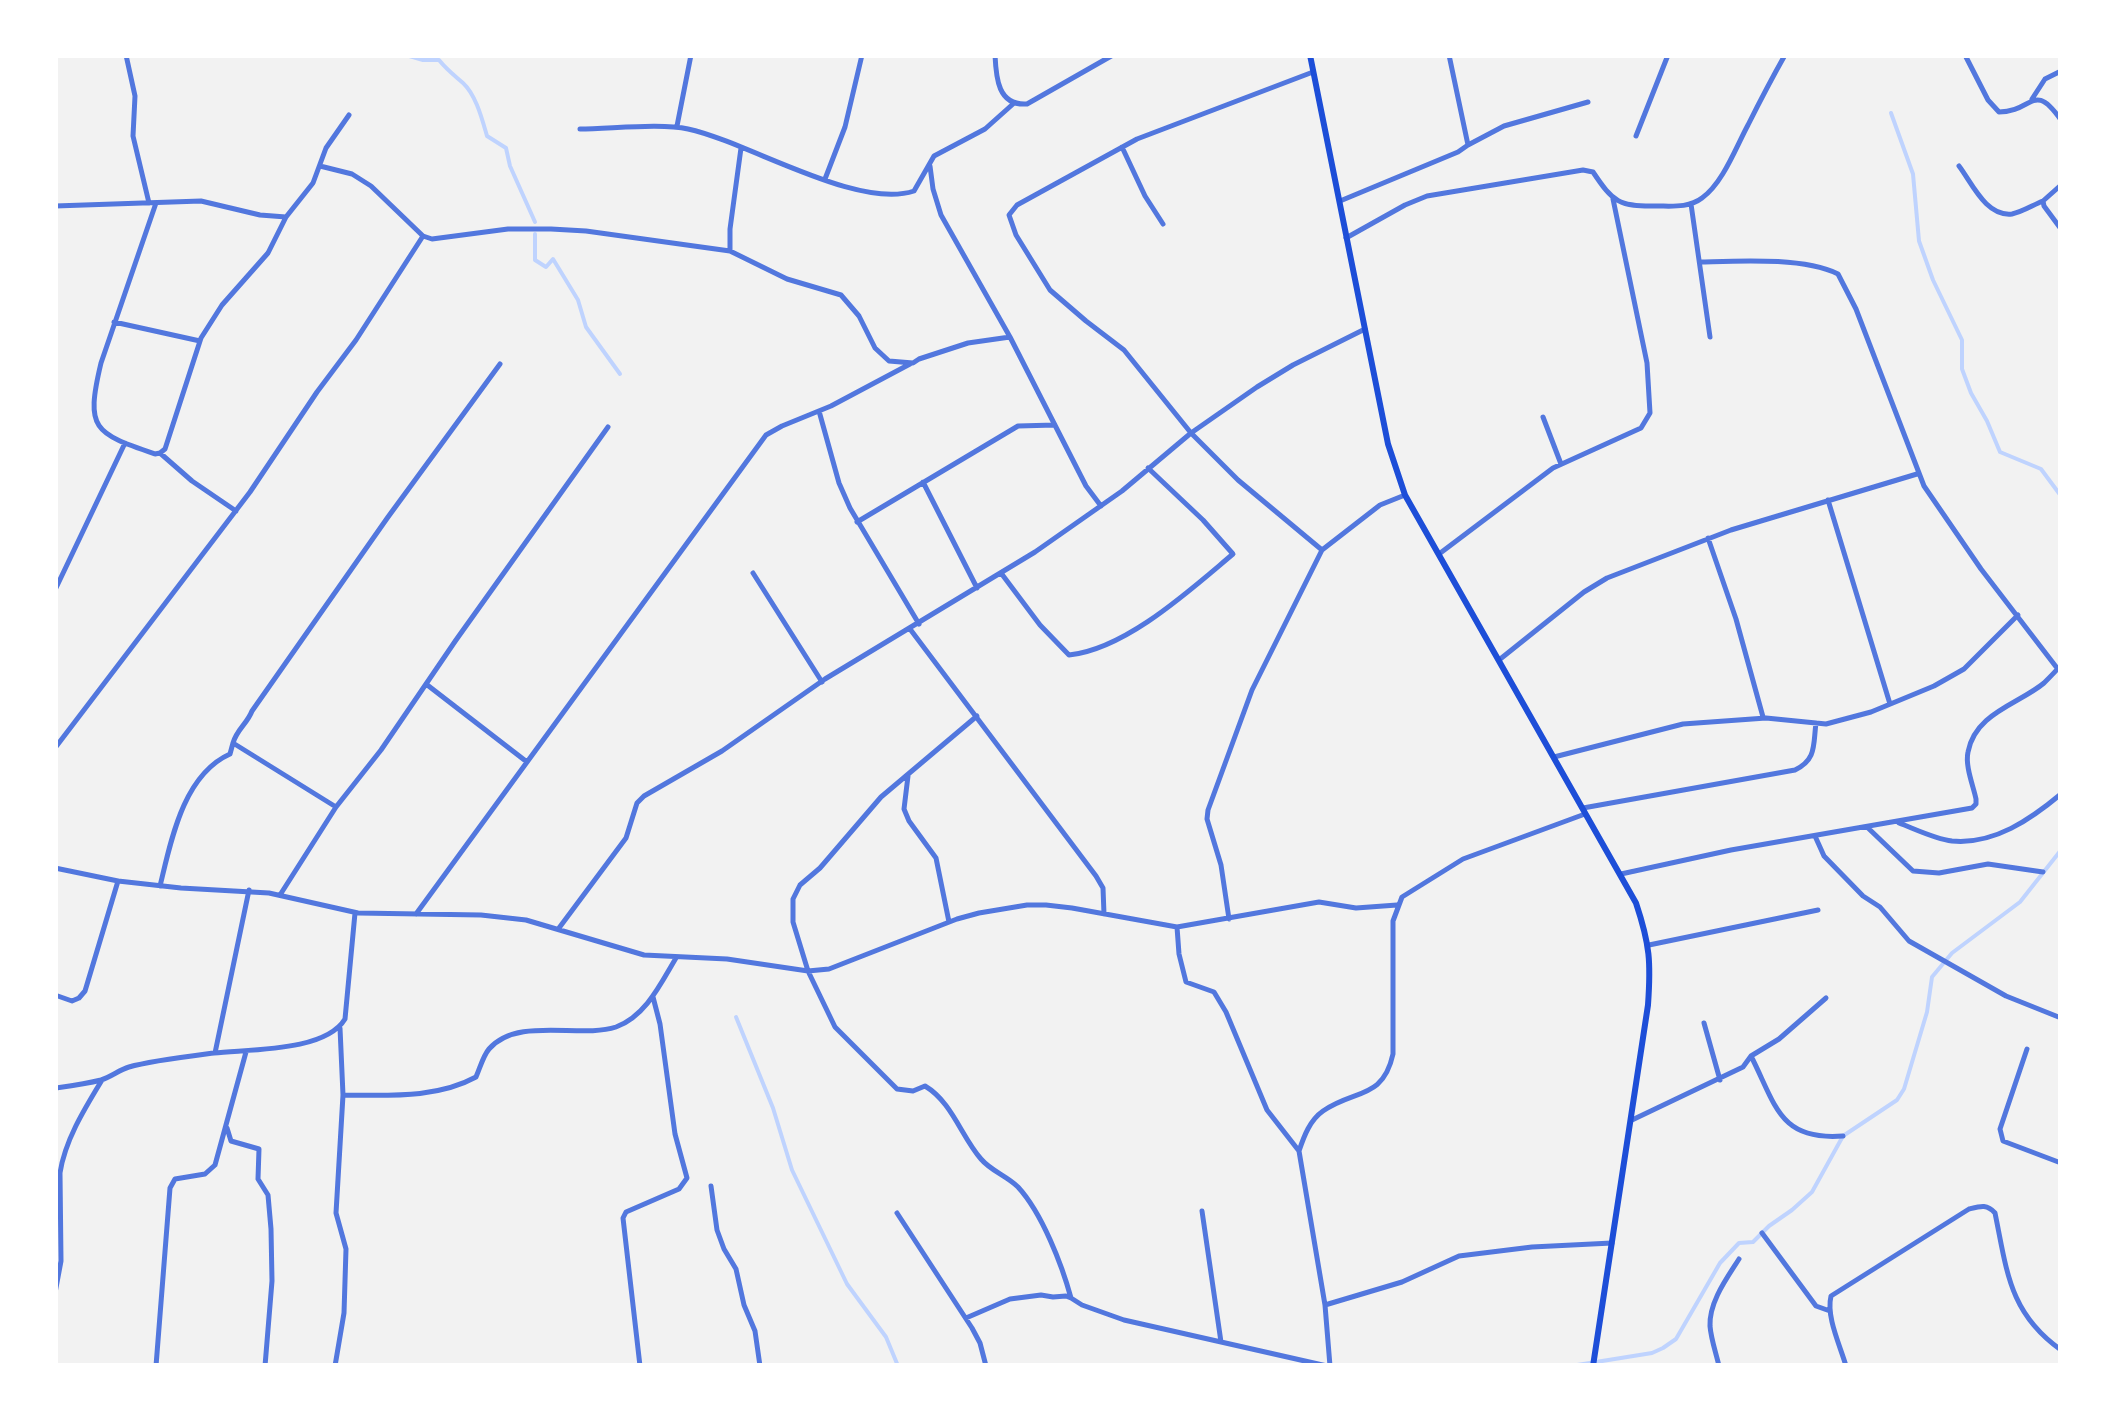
<!DOCTYPE html>
<html>
<head>
<meta charset="utf-8">
<style>
	body { margin:0 }
	#map { position:relative; width:2116px; height:1421px; overflow:hidden; background:#f2f2f2; font-family:"Noto Sans",sans-serif }
	canvas { display:block }
	.frame { position:absolute; inset:0; border:58px solid #fff; pointer-events:none }
</style>
</head>
<body>
<div id="map">
<canvas width="2116" height="1421"></canvas>
<div class="frame"></div>
</div>
<script>
const context = document.querySelector('canvas').getContext('2d');
context.lineJoin = 'round';
function strokePath(path, color, width, dash) { context.strokeStyle = color; context.lineWidth = width; context.lineCap = dash ? 'butt' : 'round'; context.setLineDash(dash || []); context.stroke(path); }
strokePath(new Path2D(`
	M 406,55 L 423,60 L 439,60 C 447,70 454,75 463,83 C 476,95 482,119 487,136 L 506,148 L 510,166 L 535,222
	M 1891,113 L 1913,174 L 1919,241 L 1933,280 L 1962,340 L 1962,369 L 1971,393 L 1987,421 L 2000,452 L 2041,469 L 2061,496
	M 535,234 L 535,260 L 546,267 L 553,259 L 578,300 L 586,327 L 620,374
	M 736,1017 L 773,1108 L 792,1170 L 847,1284 L 886,1337 L 898,1366
	M 1571,1366 L 1652,1353 L 1663,1348 L 1676,1339 L 1720,1263 L 1739,1243 L 1753,1242 L 1769,1226 L 1792,1210 L 1812,1192 L 1843,1136 L 1897,1100 L 1904,1089 L 1927,1012 L 1932,977 L 1952,953 L 2020,902 L 2061,850`), '#bfd3fe', 4);
strokePath(new Path2D(`
	M 126,55 L 135,96 L 133,136 L 149,203
	M 995,55 C 996,78 998,106 1027,104 L 1113,55
	M 1965,55 L 1988,100 L 1999,112 C 2033,112 2033,80 2061,120
	M 1313,72 L 1137,139 L 1017,205 L 1009,215 L 1016,235 L 1050,290 L 1086,321 L 1124,350 L 1191,433 L 1238,480 L 1322,550
	M 2032,99 L 2045,79 L 2061,71
	M 677,126 L 691,55
	M 580,129 C 610,129 661,123 688,129 C 748,142 857,210 914,191 L 934,156 L 985,129 L 1013,104
	M 1636,136 L 1668,55
	M 1468,145 L 1504,126 L 1588,102
	M 1122,147 L 1145,196 L 1163,224
	M 320,166 L 352,174 L 371,186 L 423,236 L 432,239 L 508,229 L 551,229 L 586,231 L 730,251 L 787,279 L 841,295 L 859,316 L 875,348 L 889,361 L 913,363 L 919,359 L 968,343 L 1010,337
	M 930,166 L 933,189 L 941,215 L 1010,337 L 1086,486 L 1101,506
	M 1959,166 C 1972,183 1986,217 2012,214 C 2022,212 2033,205 2043,201
	M 825,179 L 845,127 L 862,55
	M 2061,185 L 2043,201 L 2044,206 L 2061,229
	M 1340,201 L 1458,152 L 1468,145 L 1449,55
	M 156,203 L 101,363 C 85,430 94,433 155,454 L 160,453 L 165,449 L 201,338 L 222,305 L 268,253 L 286,217
	M 1691,204 L 1710,337
	M 55,206 L 201,201 L 260,215 L 286,217 L 313,183 L 326,148 L 349,115
	M 1346,238 L 1405,205 L 1427,196 L 1583,170 L 1593,172 C 1613,202 1619,207 1657,206 C 1672,206 1689,208 1702,198 C 1723,183 1736,147 1748,125 C 1760,101 1772,78 1785,55
	M 730,251 L 730,229 L 741,148
	M 1700,262 C 1739,261 1803,257 1838,274 L 1856,309 L 1924,486 L 1981,569 L 2057,668
	M 114,322 L 200,341
	M 819,411 L 839,483 L 850,508 L 919,624
	M 1543,417 L 1561,464
	M 160,453 L 192,481 L 236,511
	M 923,482 L 977,588
	M 1828,500 L 1890,704
	M 857,522 L 1018,426 L 1055,425
	M 1708,538 L 1736,619 L 1763,717
	M 1439,554 L 1553,468 L 1641,428 L 1650,413 L 1647,363 L 1613,199
	M 753,573 L 822,682
	M 1001,573 L 1040,625 L 1069,655 C 1126,649 1190,590 1233,554 L 1203,520 L 1148,468
	M 55,590 L 125,443
	M 910,629 L 1096,876 L 1103,888 L 1104,914
	M 1499,660 L 1584,592 L 1607,578 L 1731,530 L 1917,474
	M 426,684 L 527,762
	M 977,716 L 881,797 L 820,868 L 800,885 L 793,899 L 793,922 L 808,971 L 835,1027 L 897,1089 L 913,1091 L 925,1086 C 952,1102 961,1136 981,1159 C 991,1171 1007,1176 1018,1187 C 1042,1213 1062,1265 1071,1298 L 1082,1305 L 1124,1320 L 1327,1366
	M 55,748 L 250,492 L 317,392 L 356,340 L 423,236
	M 1554,757 L 1683,724 L 1766,718 L 1826,724 L 1871,712 L 1934,686 L 1964,669 L 2018,615
	M 908,776 L 904,809 L 909,821 L 936,858 L 949,922
	M 336,807 L 233,743 C 237,729 247,724 252,711 L 388,517 L 500,364
	M 1583,808 L 1795,770 C 1817,759 1813,745 1816,723
	M 1899,823 C 1915,829 1935,839 1952,841 C 1994,845 2031,819 2061,794
	M 1867,827 L 1913,871 L 1939,873 L 1988,864 L 2043,872
	M 1815,836 L 1824,856 L 1863,896 L 1880,907 L 1909,941 L 2006,996 L 2061,1018
	M 55,868 L 118,881 L 181,888 L 269,893 L 358,913 L 481,915 L 526,920 L 644,955 L 727,959 L 808,971 L 829,969 L 957,919 L 979,913 L 1027,905 L 1046,905 L 1072,908 L 1177,927 L 1319,902 L 1356,908 L 1397,905
	M 1621,874 L 1731,850 L 1972,808 L 1976,804 L 1976,799 C 1973,785 1965,766 1968,752 C 1975,713 2019,704 2044,683 C 2050,677 2056,671 2061,665
	M 160,886 C 171,841 183,775 230,754 L 233,743
	M 280,895 L 336,807 L 381,750 L 456,640 L 608,427
	M 416,914 L 766,435 L 782,426 L 831,406 L 910,364
	M 1229,919 L 1221,865 L 1207,819 L 1208,810 L 1252,690 L 1322,550 L 1380,505 L 1405,495
	M 1177,927 L 1179,954 L 1186,982 L 1214,992 L 1226,1012 L 1267,1110 L 1299,1151
	M 559,928 L 626,838 L 637,803 L 644,796 L 722,751 L 825,679 L 1035,552 L 1122,491 L 1191,433 L 1257,387 L 1293,365 L 1365,329
	M 1649,945 L 1818,910
	M 55,995 L 72,1001 L 79,998 L 85,991 L 118,881
	M 1704,1023 L 1720,1080
	M 2027,1049 L 2000,1129 L 2003,1141 L 2061,1163
	M 215,1053 L 249,890
	M 1751,1056 C 1776,1105 1779,1141 1843,1136
	M 55,1088 C 70,1086 86,1084 101,1080 C 111,1077 119,1070 129,1067 C 150,1061 191,1056 214,1053 C 249,1049 325,1052 345,1019 L 355,913
	M 343,1095 C 387,1095 436,1099 476,1077 C 480,1068 483,1056 489,1049 C 518,1016 580,1039 616,1027 C 646,1016 661,983 676,958
	M 1632,1120 L 1743,1067 L 1751,1056 L 1779,1039 L 1826,998
	M 227,1128 L 231,1141 L 259,1149 L 258,1179 L 268,1195 L 271,1229 L 272,1281 L 265,1366
	M 711,1186 L 717,1230 L 724,1249 L 736,1269 L 744,1305 L 755,1331 L 760,1366
	M 1202,1211 L 1221,1342
	M 897,1213 L 972,1328 L 980,1343 L 986,1366
	M 1762,1233 L 1816,1306 L 1830,1311
	M 55,1293 L 61,1261 L 60,1173 C 65,1140 85,1108 102,1080
	M 1325,1305 L 1402,1282 L 1459,1256 L 1532,1247 L 1612,1243
	M 966,1318 L 1010,1299 L 1041,1295 L 1053,1297 L 1066,1296 L 1071,1298
	M 156,1366 L 170,1188 L 175,1179 L 205,1174 L 215,1165 L 246,1052
	M 335,1366 L 344,1313 L 346,1249 L 336,1213 L 343,1095 L 340,1028
	M 640,1366 L 623,1218 L 626,1212 L 679,1189 L 687,1178 L 675,1134 L 660,1024 L 653,997
	M 1330,1366 L 1325,1305 L 1299,1151 C 1304,1136 1310,1120 1323,1111 C 1354,1089 1383,1100 1393,1054 L 1393,921 L 1402,897 L 1463,859 L 1585,814
	M 1719,1366 C 1716,1353 1711,1339 1710,1326 C 1709,1302 1727,1278 1739,1259
	M 1846,1366 C 1840,1345 1826,1317 1831,1296 L 1969,1209 C 1981,1206 1987,1204 1995,1213 C 2007,1271 2009,1313 2061,1350`), '#5277de', 5);
strokePath(new Path2D(`
	M 1310,55 L 1388,444 L 1405,495 L 1636,903 C 1650,945 1651,962 1648,1005 L 1593,1366`), '#1d4ed8', 6);
</script>
</body>
</html>
